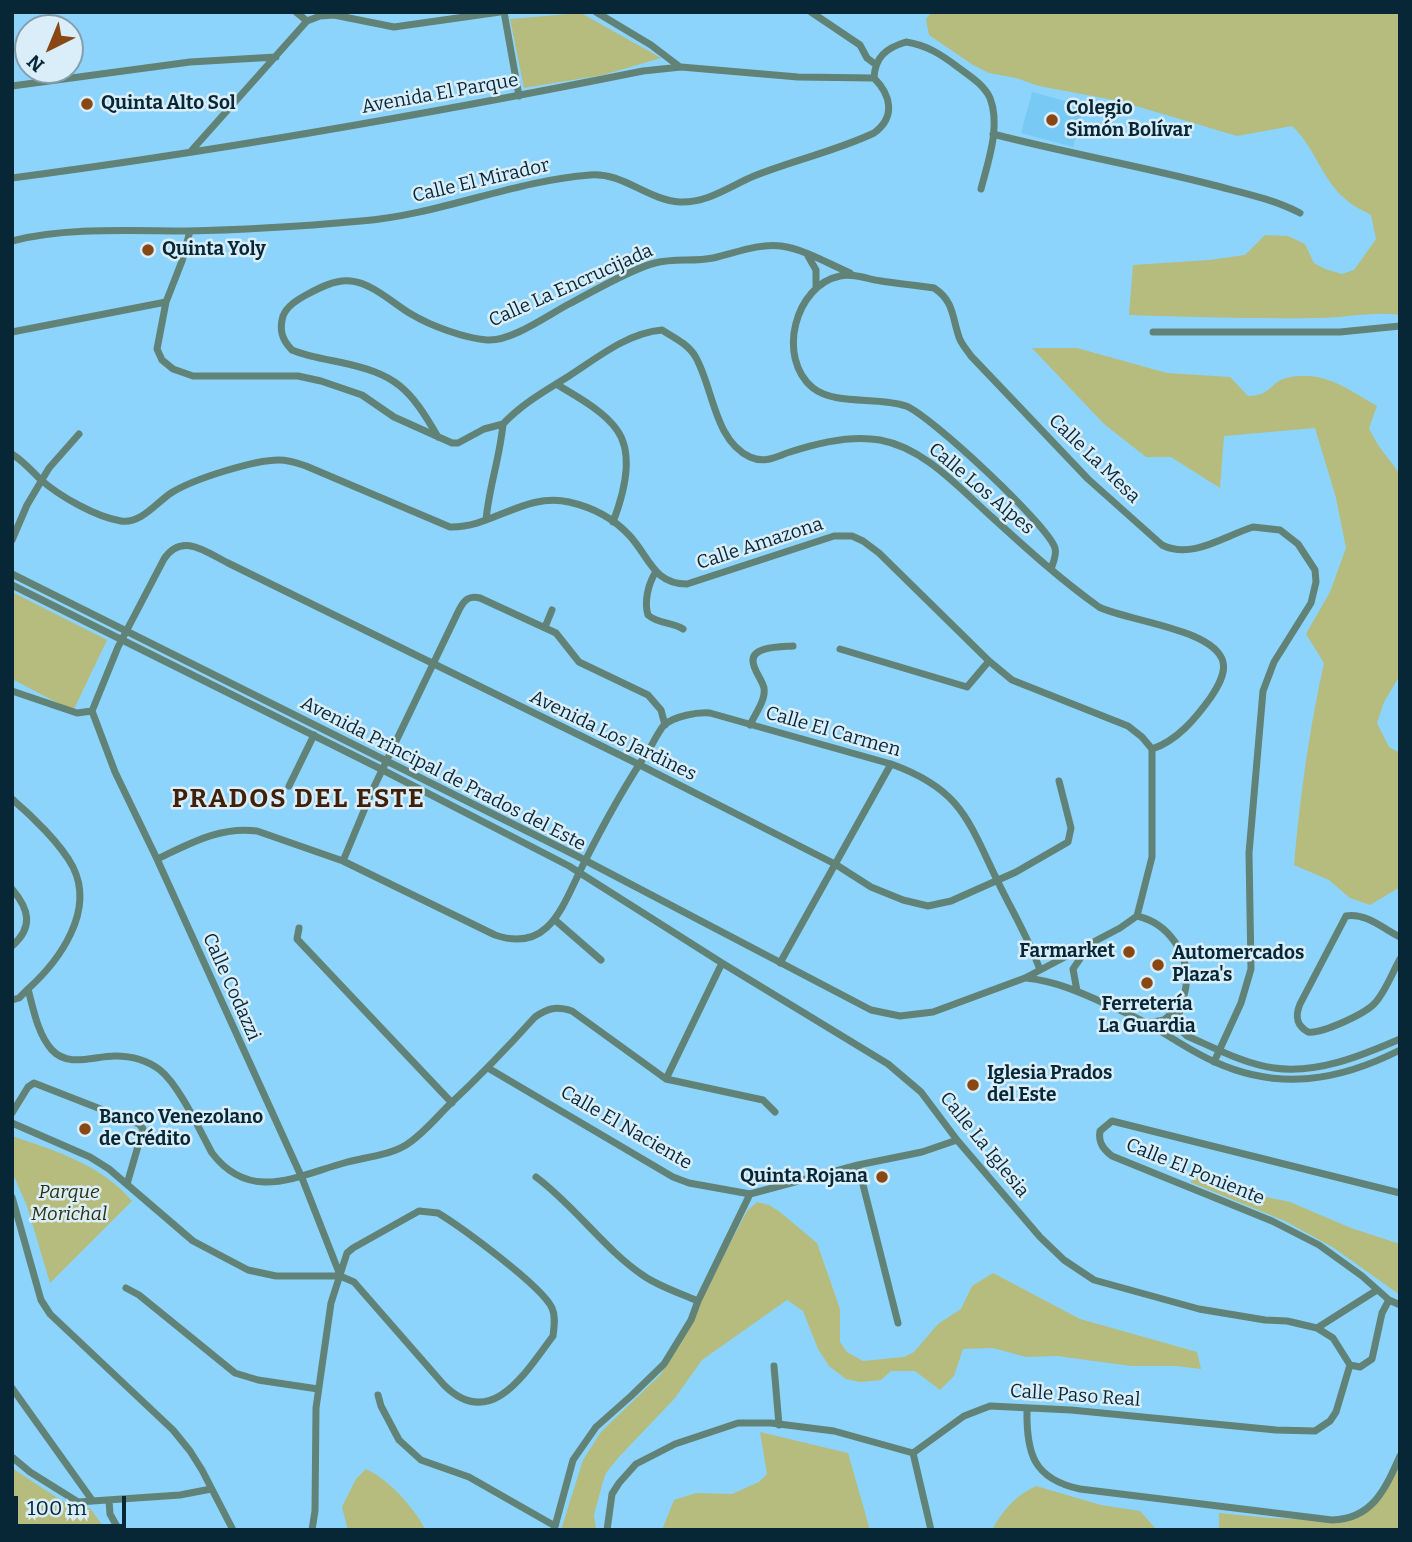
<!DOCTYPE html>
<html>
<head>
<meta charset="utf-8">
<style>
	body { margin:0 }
	#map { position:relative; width:1412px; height:1542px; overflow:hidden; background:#8dd4fc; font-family:Bitter,serif }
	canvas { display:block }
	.frame { position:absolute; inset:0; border:14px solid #082736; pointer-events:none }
	.north { position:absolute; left:14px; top:14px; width:70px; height:70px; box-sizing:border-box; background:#daeefa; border:2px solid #869eac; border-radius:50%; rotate:223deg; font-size:19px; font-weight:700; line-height:28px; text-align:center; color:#082736 }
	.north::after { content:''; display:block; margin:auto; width:24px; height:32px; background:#884713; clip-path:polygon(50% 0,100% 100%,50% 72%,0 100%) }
	.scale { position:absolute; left:14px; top:1496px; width:112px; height:32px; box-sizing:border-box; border:4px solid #082736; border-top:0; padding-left:9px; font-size:21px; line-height:24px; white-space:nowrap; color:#082736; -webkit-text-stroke:5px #daeefa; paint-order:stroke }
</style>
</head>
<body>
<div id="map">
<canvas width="1412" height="1542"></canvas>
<div class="frame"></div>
<div class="north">N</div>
<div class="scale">100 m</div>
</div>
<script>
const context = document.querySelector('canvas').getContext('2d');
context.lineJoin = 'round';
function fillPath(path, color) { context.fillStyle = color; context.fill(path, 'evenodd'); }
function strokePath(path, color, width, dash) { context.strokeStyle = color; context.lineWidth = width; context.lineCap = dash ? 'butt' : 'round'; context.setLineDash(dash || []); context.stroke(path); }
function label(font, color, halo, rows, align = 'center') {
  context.font = font + ' Bitter,serif'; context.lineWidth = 5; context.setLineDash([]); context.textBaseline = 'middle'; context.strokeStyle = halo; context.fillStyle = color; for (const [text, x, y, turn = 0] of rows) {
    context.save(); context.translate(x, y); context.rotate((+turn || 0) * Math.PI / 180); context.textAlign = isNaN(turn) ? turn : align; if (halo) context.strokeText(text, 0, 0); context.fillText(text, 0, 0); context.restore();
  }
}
fillPath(new Path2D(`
	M 1032,92 L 1084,106 L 1073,147 L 1021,133 Z`), '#78c9f4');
fillPath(new Path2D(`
	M 932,12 L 1400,12 L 1400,315 C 1373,311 1346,318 1319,318 C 1255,319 1192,317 1129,315 L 1133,265 L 1209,260 L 1245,255 L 1265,235 L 1288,236 L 1305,244 L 1314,263 L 1325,269 L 1342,274 L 1354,270 L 1376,239 L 1371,215 C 1362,210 1351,205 1343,197 C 1321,177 1314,146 1292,126 L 1237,136 L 1119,101 L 1039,86 L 1016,78 L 989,73 L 973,65 L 929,35 L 926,19 Z
	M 581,13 L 661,58 L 603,75 L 524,88 L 510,19 Z
	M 1032,348 L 1077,348 L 1167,373 L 1230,377 L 1248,396 C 1271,396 1269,383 1286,378 C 1323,369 1347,389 1377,406 L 1369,428 C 1378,449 1389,457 1400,475 L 1400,675 L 1384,702 L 1377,723 L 1389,747 L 1400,753 L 1400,887 L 1370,905 L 1350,898 L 1329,880 L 1294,865 C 1300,797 1309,730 1324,663 L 1306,634 L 1330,592 L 1346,548 L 1336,498 L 1315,428 L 1224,436 L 1220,488 L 1171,457 L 1146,457 L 1104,424 Z
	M 12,592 L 107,640 L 73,711 L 12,679 Z
	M 12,1136 C 55,1150 103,1166 132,1201 L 50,1283 L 27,1206 L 12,1172 Z
	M 1204,1172 L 1247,1193 L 1290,1202 L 1351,1228 L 1400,1244 L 1400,1295 L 1334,1248 L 1285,1221 L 1190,1182 Z
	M 757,1202 L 769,1205 L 780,1212 L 817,1243 L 840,1309 L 840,1342 L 847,1352 L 863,1361 L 904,1357 L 914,1352 L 938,1324 L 961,1309 L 972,1286 L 993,1273 L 1080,1319 L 1197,1352 L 1201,1369 L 1176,1366 L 1131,1366 L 1057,1356 L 1026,1357 L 993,1348 L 963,1349 L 954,1376 L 940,1390 L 915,1371 L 891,1371 L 881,1380 L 860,1382 L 846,1379 L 829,1366 L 818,1349 L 803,1311 L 787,1300 L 702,1360 L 675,1398 L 618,1458 L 606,1473 L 602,1485 L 594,1515 L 596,1530 L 561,1530 L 583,1460 L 601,1432 L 661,1374 L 747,1211 Z
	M 760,1432 L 848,1453 L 870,1530 L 662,1530 L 674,1500 L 696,1493 L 732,1494 L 759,1482 L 767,1474 Z
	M 1400,1451 L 1400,1530 L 1219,1530 L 1219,1513 C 1255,1516 1346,1530 1372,1503 C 1385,1489 1392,1469 1400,1451 Z
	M 12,1468 L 68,1505 L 90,1508 L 106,1530 L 12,1530 Z
	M 366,1469 C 390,1480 413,1507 426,1530 L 348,1530 L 342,1507 L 356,1479 Z
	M 1036,1486 L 1101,1505 L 1140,1511 L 1157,1530 L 992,1530 C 1003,1510 1015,1496 1036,1486 Z`), '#b5bc7d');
strokePath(new Path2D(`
	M 296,12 L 307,21
	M 504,12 L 519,96
	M 596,12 L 651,45 L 680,67
	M 811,12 L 860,45 L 867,58 L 875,64
	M 874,78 C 875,57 886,48 906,42 C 927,45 942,55 959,68 C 970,76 984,85 990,98 C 1001,126 988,162 981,189
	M 12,86 L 190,62 L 276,57
	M 993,134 C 1066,153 1140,166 1213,185 C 1243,193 1273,199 1300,213
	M 192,150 L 307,21 L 320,16 L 334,15 L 394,27 L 500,12
	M 12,178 C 224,150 434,113 643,71 L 681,67 L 798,77 L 874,78
	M 190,231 L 182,261 L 166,302 L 157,349 L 162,360 L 173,369 L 193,376 L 298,376 L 321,381 L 362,395 L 394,417 L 452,443 L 458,443 L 484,429 L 503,424
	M 12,241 C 66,227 131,231 187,231 C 244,230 304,226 361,221 C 439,215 512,181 590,175 C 623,172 647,200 680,202 C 708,203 730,186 754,176 C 794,160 836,151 874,133 C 896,117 891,95 874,78
	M 808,256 L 816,270 L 816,286
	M 12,332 L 166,302
	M 1153,332 L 1340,332 L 1400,326
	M 556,384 C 576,396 604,411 617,430 C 635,455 623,496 613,522
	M 503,424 C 523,403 545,391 569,376 C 597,358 627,333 662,330 C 673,337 688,344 695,356 C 713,386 714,441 750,457 C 765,464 777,456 790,452 C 817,443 852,435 880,440 C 925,448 960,489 993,518 C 1027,549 1061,580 1099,607 C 1127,621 1215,629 1223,662 C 1226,674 1217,688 1211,697 C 1196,718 1177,741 1152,749
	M 438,437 C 409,387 396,374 339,362 C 324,359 306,356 292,350 C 282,340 279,330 283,316 C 287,306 297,300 306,295 C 319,288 336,279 351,281 C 372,283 394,304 411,314 C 431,326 464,338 487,340 C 511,342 548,315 569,304 C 592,292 631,269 655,263 C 674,258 694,262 713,258 C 735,253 759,243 781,246 C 804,249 829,264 850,273
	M 12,454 C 23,461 31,470 40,479 C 59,496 96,517 121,521 C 141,524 156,503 171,493 C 193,479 254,460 279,460 C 289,460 297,463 306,466 L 450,527 C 492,528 525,492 569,502 C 591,507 613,518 629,535 C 649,556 653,584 687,584 L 834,536 L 852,536 L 863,541 L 879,553 L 989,661 L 1012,680 L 1128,726 L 1142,737 L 1152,749 L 1152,857 L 1137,916
	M 486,520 C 489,487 500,457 503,424
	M 12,540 L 27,505 L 49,468 L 79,434
	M 1051,569 C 1053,563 1057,555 1055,548 C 1048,525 930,415 906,406 C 878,396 836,406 813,388 C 776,358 795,285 840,276 C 854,273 867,279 881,281 C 899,284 917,285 934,288 C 954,301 952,317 959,337 C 961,344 967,350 971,356 L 1088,479 L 1162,545 C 1192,560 1224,536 1253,527 L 1280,530 L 1298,544 L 1315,570 L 1316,582 L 1311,603 L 1274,662 L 1263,691 L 1249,853 L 1251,969 L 1241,1003 L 1214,1062
	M 655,573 C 648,585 644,602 648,615 C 658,624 672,622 683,629
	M 12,574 L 575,855 L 871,1010 L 900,1016 L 933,1012 L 1025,978 L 1120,928 L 1137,916
	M 12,585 L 373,765 L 569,866 L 722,963 L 888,1064 L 921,1092 L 957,1140 L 1040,1237 L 1064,1260 L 1094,1280 L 1199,1309 L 1265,1320 L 1287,1321 L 1317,1328 L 1377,1290
	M 545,627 L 552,610
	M 840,649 L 967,687 L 989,661
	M 12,691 L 77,713 L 92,711 L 118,647 L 164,559 C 182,532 206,552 228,563 L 630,760 L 835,864 L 871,887 L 903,900 L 928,906 L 951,901 L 1016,872 L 1068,842 L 1071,828 L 1059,781
	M 92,711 L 115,772 L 157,859 L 302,1178 L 340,1275
	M 750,725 C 755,714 766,700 764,688 C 762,679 753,670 753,661 C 752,646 782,647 793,646
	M 289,786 L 314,735
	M 12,799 C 32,816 61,844 73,867 C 95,911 60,960 28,989 C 33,1008 38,1035 52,1050 C 69,1068 93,1056 115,1056 C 131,1056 147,1060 160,1070 C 179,1085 200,1131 212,1153 C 250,1203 297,1176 344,1163 C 364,1157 388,1156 406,1145 C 422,1135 435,1119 449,1105 C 479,1077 507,1048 535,1017 C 548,1008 556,1006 572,1011 L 666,1079 L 763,1100 L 775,1112
	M 157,859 C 189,844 220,826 257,831 L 343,861 L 495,935 C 550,954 563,904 583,865 C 603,825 625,785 650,748 C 654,741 659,731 664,725 C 675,716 697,712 710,713 L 891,764 C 961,789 968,820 998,882 C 1012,911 1029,939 1040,970
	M 343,861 L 373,789 L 459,610 C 464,600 469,595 480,598 L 556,633 L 579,662 L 648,695 L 661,710 L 665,725
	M 12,889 C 29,909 34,927 12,946
	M 1137,916 C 1168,923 1190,954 1186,986 C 1184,1003 1170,1023 1187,1036 C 1215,1048 1244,1064 1274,1068 C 1317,1074 1361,1056 1400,1039
	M 555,920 L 601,960
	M 299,928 L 297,939 L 452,1103
	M 1400,937 C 1384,929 1365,912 1346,916 L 1300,1004 C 1295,1016 1296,1025 1308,1032 C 1322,1034 1364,1014 1374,1004 C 1385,993 1392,973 1400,959
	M 780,963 L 891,764
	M 1026,978 C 1055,981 1080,992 1106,1004 C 1121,1011 1136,1017 1150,1025 C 1171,1037 1192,1052 1215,1062 C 1279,1091 1339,1081 1400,1050
	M 1077,991 L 1073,969 L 1088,947
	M 12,1000 L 19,998 L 28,989
	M 1147,1023 L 1164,1020 L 1181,1006
	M 488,1068 L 673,1177 L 689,1183 L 750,1194 L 858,1165 L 922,1152 L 957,1140
	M 666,1079 L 722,963
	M 12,1113 L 28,1087 L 34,1083 L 139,1124 L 143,1129 L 127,1184
	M 12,1123 L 90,1157 L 109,1169 L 193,1241 L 248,1270 L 276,1276 L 340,1276 L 354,1282 L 444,1385 C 491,1432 526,1372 553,1336 C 554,1327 556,1317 552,1308 C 542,1286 461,1227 438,1213 L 419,1211 L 353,1248 L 347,1253 L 331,1303 L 316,1408 L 315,1511 L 312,1530
	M 858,1165 L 898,1323
	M 536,1177 C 575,1206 605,1250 644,1276 C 660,1287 680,1293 698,1301
	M 1400,1193 L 1112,1121 L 1100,1131 C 1098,1142 1103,1149 1112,1156 L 1272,1221 L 1319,1245 L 1362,1276 L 1389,1300 L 1400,1305
	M 12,1197 L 41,1300 L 50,1314 L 173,1430 L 190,1451 L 202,1470 L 233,1530
	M 126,1288 L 139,1295 L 235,1373 L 258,1380 L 318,1389
	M 1350,1365 L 1360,1367 L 1372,1359 L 1382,1313 L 1389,1300
	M 774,1366 L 779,1425
	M 12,1388 L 92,1500
	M 378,1395 L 381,1406 L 399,1440 L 421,1460 L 469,1477 L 555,1526
	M 1027,1408 C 1026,1453 1033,1479 1080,1489 L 1332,1520 C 1372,1519 1385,1490 1400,1456
	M 913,1453 L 931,1530
	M 12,1457 L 30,1472 L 78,1502 L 180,1495 L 211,1489
	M 109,1501 L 110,1514 L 119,1530
	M 554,1530 L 573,1460 L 596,1427 L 631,1396 L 664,1364 L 691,1320 L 698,1301 L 750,1194
	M 607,1530 L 612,1494 L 619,1483 L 636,1464 L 675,1444 L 738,1423 L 771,1423 L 834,1431 L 913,1453 L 964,1416 L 990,1406 L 1071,1410 L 1276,1430 L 1315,1431 L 1330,1421 L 1336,1412 L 1350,1365 L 1333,1338 L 1317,1328`), '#618277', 7);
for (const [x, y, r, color] of [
	[87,104,7,"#884713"],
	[1052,120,7,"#884713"],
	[148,250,7,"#884713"],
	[1129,952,7,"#884713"],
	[1158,965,7,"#884713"],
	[1147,983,7,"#884713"],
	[973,1085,7,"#884713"],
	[85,1129,7,"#884713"],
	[882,1177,7,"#884713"]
]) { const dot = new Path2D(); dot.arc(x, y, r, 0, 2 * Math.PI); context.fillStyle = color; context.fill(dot); strokePath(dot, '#daeefa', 2.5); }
label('19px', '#082736', '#daeefa', [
	["Avenida El Parque",440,94,-10],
	["Calle El Mirador",481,181,-13],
	["Calle La Encrucijada",571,286,-24],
	["Calle La Mesa",1094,459,44],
	["Calle Los Alpes",981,489,40],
	["Calle Amazona",760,544,-18],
	["Calle El Carmen",833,732,16],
	["Avenida Los Jardines",613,736,26],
	["Avenida Principal de Prados del Este",443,774,27],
	["Calle Codazzi",231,987,66],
	["Calle El Naciente",626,1128,30],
	["Calle La Iglesia",984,1145,51],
	["Calle El Poniente",1195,1172,22],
	["Calle Paso Real",1075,1396,4]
]);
label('bold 19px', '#082736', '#daeefa', [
	["Quinta Alto Sol",101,104],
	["Colegio",1066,109],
	["Simón Bolívar",1066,131],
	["Quinta Yoly",162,250],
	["Farmarket",1115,952,"right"],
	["Automercados",1172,954],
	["Plaza's",1172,976],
	["Ferretería",1147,1005,"center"],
	["La Guardia",1147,1027,"center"],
	["Iglesia Prados",987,1074],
	["del Este",987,1096],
	["Banco Venezolano",99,1118],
	["de Crédito",99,1140],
	["Quinta Rojana",868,1177,"right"]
], 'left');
label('italic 19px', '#2f320e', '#daeefa', [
	["Parque",69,1193],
	["Morichal",69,1215]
]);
context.letterSpacing = '2px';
label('bold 26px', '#402009', '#daeefa', [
	["PRADOS DEL ESTE",299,800]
]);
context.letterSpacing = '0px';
</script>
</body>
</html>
